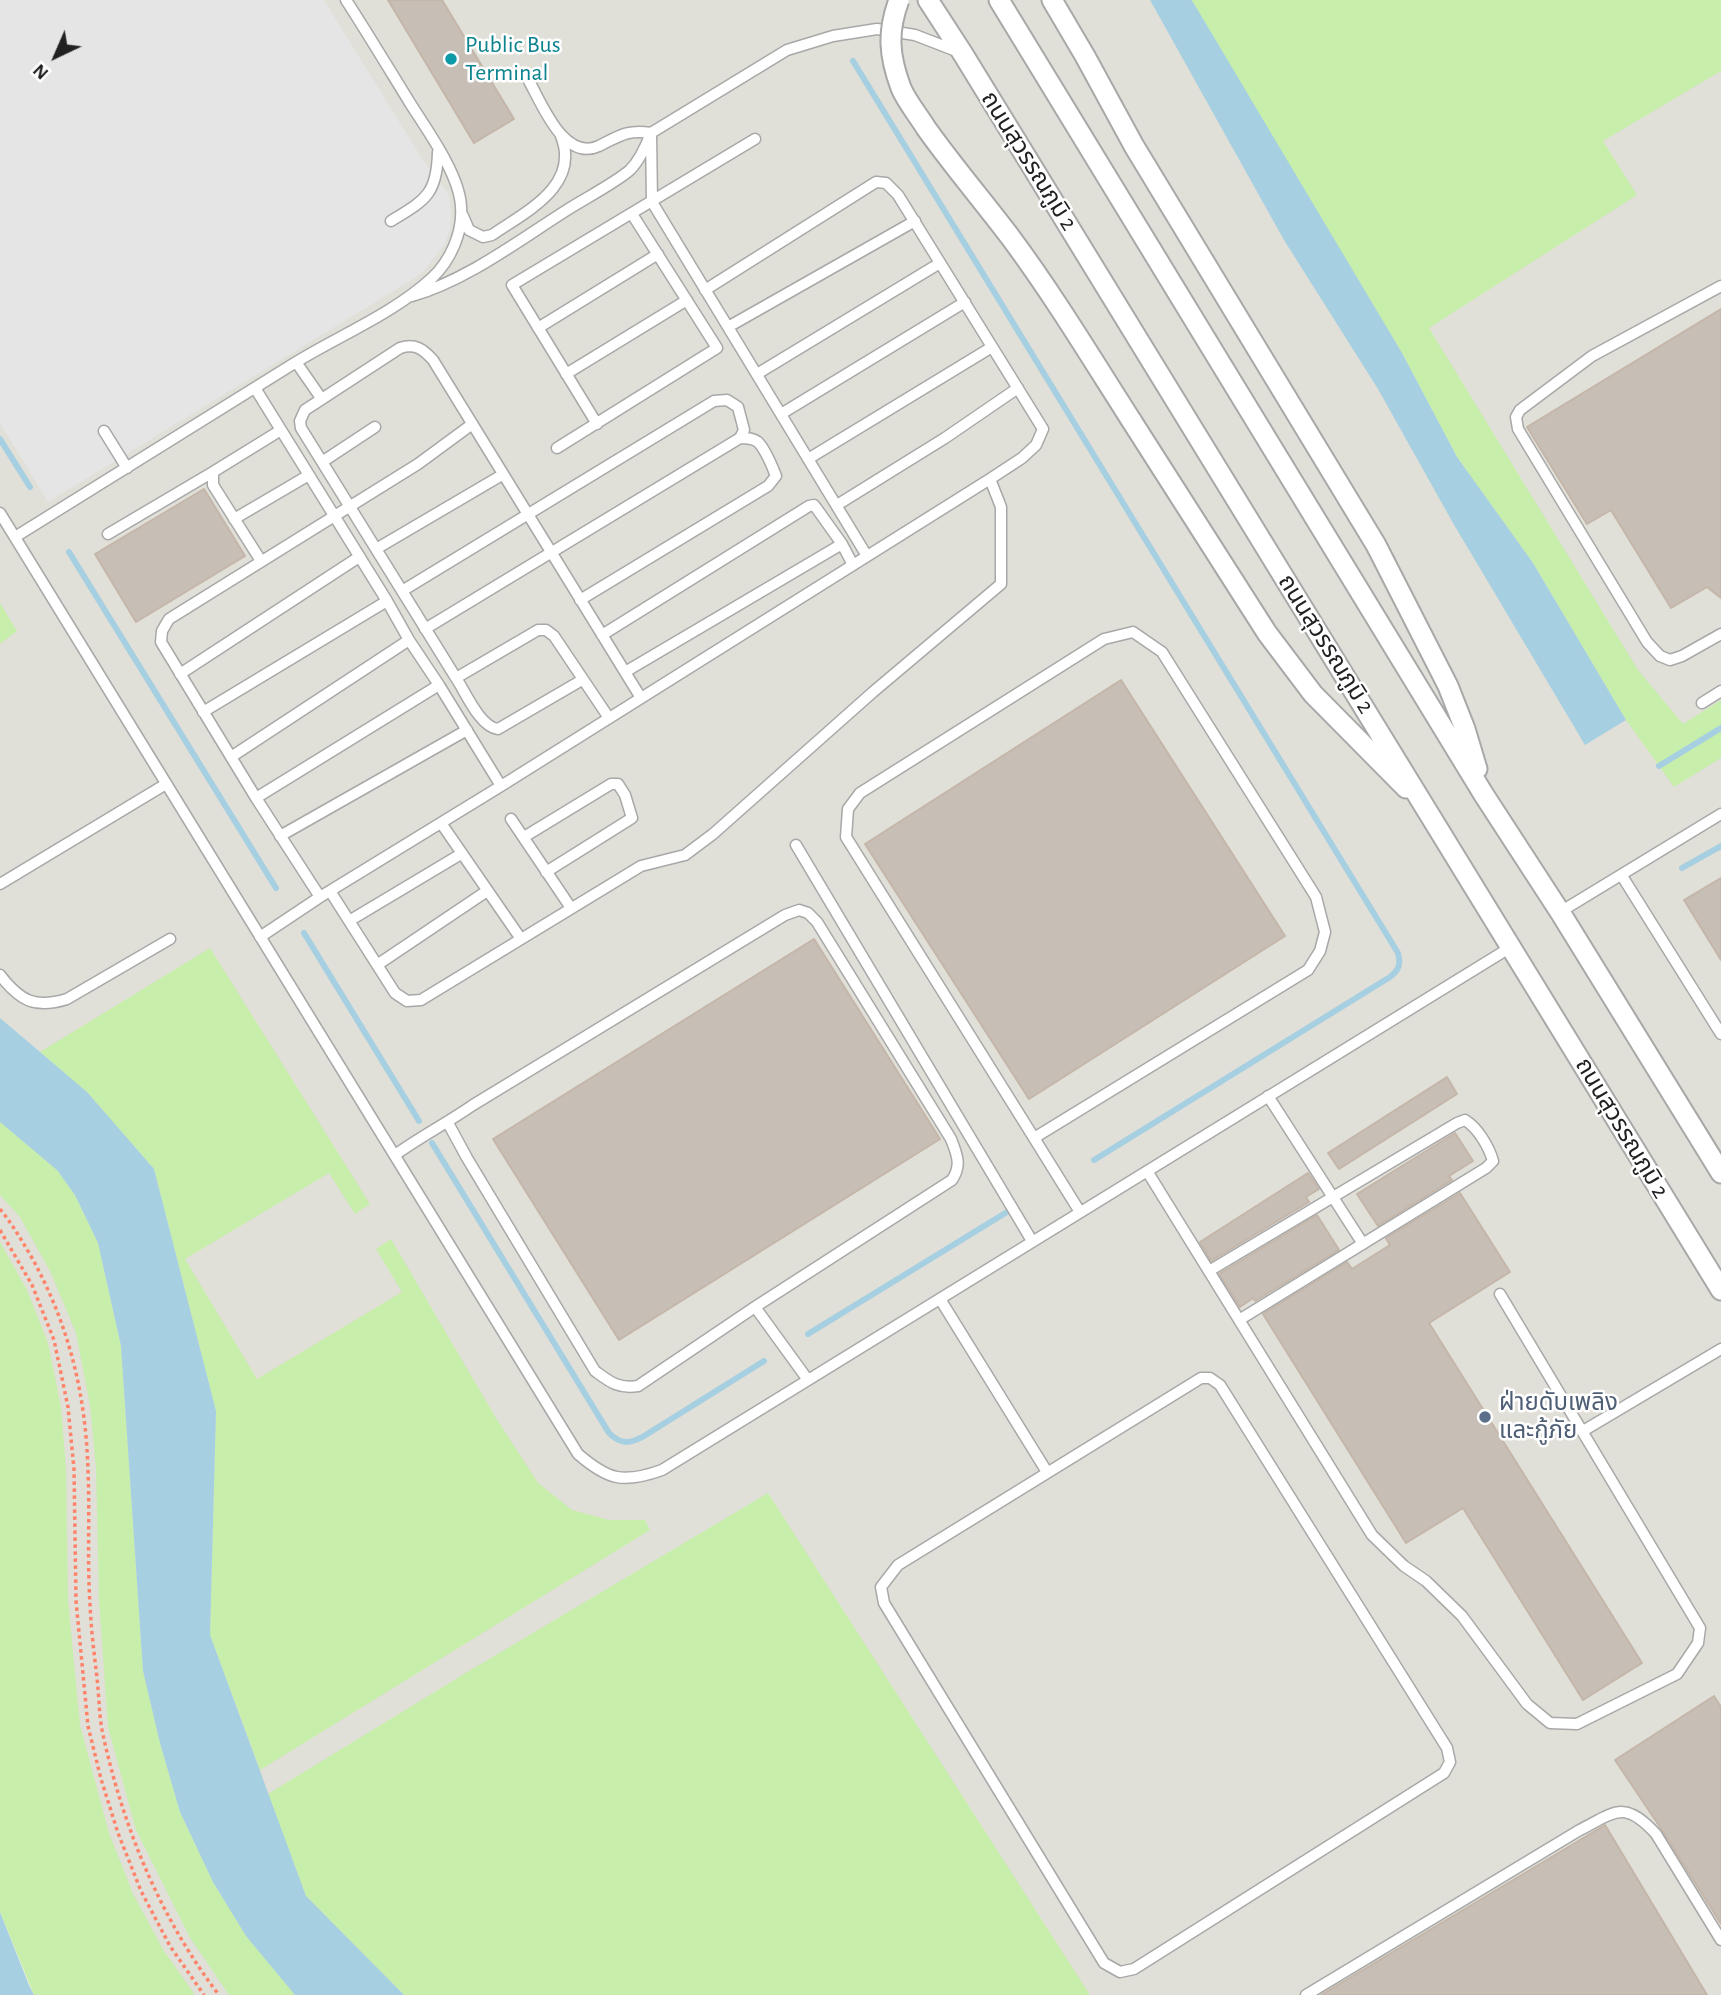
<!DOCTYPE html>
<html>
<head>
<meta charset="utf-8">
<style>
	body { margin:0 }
	#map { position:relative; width:1721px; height:1995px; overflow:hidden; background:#f2efe7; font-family:"Alegreya Sans",sans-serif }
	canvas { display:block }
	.north { position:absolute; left:21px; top:21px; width:70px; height:70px; -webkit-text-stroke:5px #fff; paint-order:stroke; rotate:224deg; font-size:19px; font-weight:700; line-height:28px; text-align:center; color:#212121 }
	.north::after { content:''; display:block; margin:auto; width:24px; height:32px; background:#212121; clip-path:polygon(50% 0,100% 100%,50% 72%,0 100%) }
</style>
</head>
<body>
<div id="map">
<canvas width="1721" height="1995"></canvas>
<div class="north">N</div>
</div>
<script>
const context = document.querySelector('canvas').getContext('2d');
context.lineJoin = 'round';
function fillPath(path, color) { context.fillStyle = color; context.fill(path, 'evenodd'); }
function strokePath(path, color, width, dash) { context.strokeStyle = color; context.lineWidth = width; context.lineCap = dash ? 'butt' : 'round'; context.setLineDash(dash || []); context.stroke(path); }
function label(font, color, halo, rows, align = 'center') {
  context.font = font + ' "Alegreya Sans","Noto Sans Thai",sans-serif'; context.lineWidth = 5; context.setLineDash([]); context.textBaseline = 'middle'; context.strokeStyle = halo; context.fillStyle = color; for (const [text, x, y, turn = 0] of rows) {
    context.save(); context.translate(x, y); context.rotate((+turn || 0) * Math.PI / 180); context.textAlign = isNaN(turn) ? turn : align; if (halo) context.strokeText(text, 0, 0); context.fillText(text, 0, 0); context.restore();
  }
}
fillPath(new Path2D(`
	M 0,0 L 1721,0 L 1721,1995 L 94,1995 L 0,1742 Z`), '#e0dfd8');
fillPath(new Path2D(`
	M 1191,0 L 1721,0 L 1721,71 L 1603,141 L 1637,195 L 1429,328 L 1638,670 L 1683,724 L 1721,700 L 1721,758 L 1674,787 L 1626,720 L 1533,563 L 1457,457 L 1402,353 Z
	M 0,603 L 17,631 L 0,644 Z
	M 210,948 L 370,1204 L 355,1214 L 329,1173 L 185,1259 L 257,1379 L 402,1292 L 376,1249 L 391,1239 L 496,1418 L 538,1483 L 572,1510 L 609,1520 L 645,1520 L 650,1530 L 260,1770 L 210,1635 L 216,1411 L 154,1169 L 87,1092 L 40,1052 Z
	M 0,1122 L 57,1170 L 75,1195 L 98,1243 L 121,1346 L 143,1671 L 160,1743 L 180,1812 L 213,1882 L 246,1936 L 295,1995 L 229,1995 L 189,1936 L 136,1830 L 108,1727 L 99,1600 L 96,1468 L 90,1405 L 76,1333 L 51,1273 L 20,1217 L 0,1195 Z
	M 0,1242 L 27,1290 L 48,1343 L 61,1407 L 66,1469 L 68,1600 L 80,1725 L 109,1833 L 133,1894 L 164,1951 L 195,1995 L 34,1995 L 0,1912 Z
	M 768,1493 L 1090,1995 L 404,1995 L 306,1896 L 268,1794 L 464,1674 Z`), '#c8eeab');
fillPath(new Path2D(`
	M 0,0 L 324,0 L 423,160 L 449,194 L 451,215 L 450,229 L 445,244 L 423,272 L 410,281 L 48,502 L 0,423 Z`), '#e5e5e5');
fillPath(new Path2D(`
	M 1150,0 L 1191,0 L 1193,2 L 1402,353 L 1457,457 L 1533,563 L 1626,720 L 1585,745 L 1453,523 L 1378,389 L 1284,240 Z
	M 0,1018 L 87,1092 L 154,1169 L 216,1411 L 210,1635 L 306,1896 L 404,1995 L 295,1995 L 246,1936 L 213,1882 L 180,1812 L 160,1743 L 143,1671 L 121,1346 L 98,1243 L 75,1195 L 57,1170 L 0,1122 Z
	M 0,1912 L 29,1985 L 34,1995 L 0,1995 Z`), '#a6d0e1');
strokePath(new Path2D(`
	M 853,61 L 1398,953 C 1401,964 1399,970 1390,977 L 1094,1160
	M 0,439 L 30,487
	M 69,552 L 276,888
	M 1659,766 L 1721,728
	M 1682,868 L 1721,846
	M 304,933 L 419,1121
	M 432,1143 L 609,1433 C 621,1445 630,1444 644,1436 L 764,1361
	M 808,1334 L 1007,1212`), '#a6d0e1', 6);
const building = new Path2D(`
	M 388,0 L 442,0 L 514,119 L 474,143 Z
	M 1721,309 L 1721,598 L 1707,587 L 1671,608 L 1611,510 L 1587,524 L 1527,427 Z
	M 204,489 L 245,556 L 136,622 L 95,554 Z
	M 1121,680 L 1285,936 L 1029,1099 L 865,844 Z
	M 1721,878 L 1721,960 L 1684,900 Z
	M 814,939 L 940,1139 L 619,1340 L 493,1139 Z
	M 1447,1077 L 1457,1094 L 1339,1169 L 1328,1153 Z
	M 1455,1133 L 1473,1161 L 1449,1176 L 1452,1180 L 1378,1226 L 1357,1194 Z
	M 1308,1173 L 1319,1189 L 1306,1197 L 1309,1202 L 1211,1261 L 1200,1242 Z
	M 1460,1193 L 1510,1272 L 1429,1323 L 1642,1663 L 1583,1700 L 1463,1508 L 1406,1543 L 1263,1314 L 1347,1262 L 1352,1269 L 1390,1245 L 1386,1238 Z
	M 1317,1215 L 1339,1250 L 1255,1301 L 1253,1298 L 1240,1307 L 1219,1274 Z
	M 1714,1696 L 1721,1707 L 1721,1924 L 1662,1830 L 1615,1760 Z
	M 1605,1825 L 1707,1995 L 1321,1995 Z`);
fillPath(building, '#c7beb6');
strokePath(building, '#c4b6a9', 2);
const lane = new Path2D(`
	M 529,81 C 542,104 564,162 599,146 C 619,136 628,129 651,133 L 652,202 L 867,556
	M 463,216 L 469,230 L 483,237 L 492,235 C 525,212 581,186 561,136
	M 391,221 C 425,200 437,195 438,152
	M 1721,286 L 1592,356 L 1520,410 L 1516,417 L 1518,429 L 1647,642 L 1660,656 L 1670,660 L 1682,656 L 1721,634
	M 412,296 C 467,280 518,241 567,210 C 584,199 615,183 630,170 C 640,160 646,146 651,133 L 787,50 L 833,36 L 877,29 L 915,35 L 959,52
	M 728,327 L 915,221
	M 538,328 L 658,254
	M 296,362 L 321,398
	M 566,374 L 687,300
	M 757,374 L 940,263
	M 255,388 L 387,601 L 409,640 L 439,685 L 501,786
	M 781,414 L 965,302
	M 597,424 L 512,285 L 755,139
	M 104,431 L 127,468
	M 557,448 L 717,348 L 632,214
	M 808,459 L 992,347
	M 322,462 L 375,427
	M 837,505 L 945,438 L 1018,388
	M 0,513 L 578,1454 C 608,1480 623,1484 662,1470 L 1511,947
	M 234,519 L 309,475
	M 108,534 L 213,472
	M 15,537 C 108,480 200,421 293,364 C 338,336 393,314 432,278 C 451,260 463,232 461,207 C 460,175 427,130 410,103 C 389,69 368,34 346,0
	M 376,549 L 502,475
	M 261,561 L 213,485 L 213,472 L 281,430
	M 402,591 L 714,401 L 727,400 L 738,407 L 744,430 L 740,438
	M 425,629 L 740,438 C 746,438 753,438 758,442 C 766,450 772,466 776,476 L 768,486 L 580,600
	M 1133,632 L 1162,652 L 1316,897 L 1325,932 L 1320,951 L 1308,970 L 1034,1138 L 846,837 L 848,809 L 860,793 L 1104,639 Z
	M 602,635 L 809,506 L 814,505 L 817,509 L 842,544 L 853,565
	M 625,672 L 842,544
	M 180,674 L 359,557
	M 456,678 C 466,693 480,727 498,729 L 582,680
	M 1702,703 L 1721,691
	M 203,712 L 387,601
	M 609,718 L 554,636 L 546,630 L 538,630 L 456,678 L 301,428 L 300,421 L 305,410 L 400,348 C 415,343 423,349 433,360 L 641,698
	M 231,757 L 409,640
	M 256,798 L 439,685
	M 511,819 L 571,908
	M 441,823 L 521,939
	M 280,836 L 467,730
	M 524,837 L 611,784 L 618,784 L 625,795 L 632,818 L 546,872
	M 796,845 L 1032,1241
	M 1622,876 L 1721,1034
	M 0,884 L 166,784
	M 330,891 L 395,993 L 407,1001 L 421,1000 L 641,866 L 685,855 L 713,834 L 873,692 L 1001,584 L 1001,507 L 990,479
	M 320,897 L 256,798 L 161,642 L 162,631 L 169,619 L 418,464 L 471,425
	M 1560,912 L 1721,814
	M 349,921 L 461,854
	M 260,937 L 320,897 L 501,786 L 990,479 L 1022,458 L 1036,445 L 1043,429 L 898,195 L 886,183 L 876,182 L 705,290
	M 377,965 L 487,891
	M 0,975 C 20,1001 35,1009 67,999 L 170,939
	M 1268,1096 L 1363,1244
	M 1034,1138 L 1080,1212
	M 395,1155 C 420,1137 447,1123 473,1105 L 785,915 L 799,910 L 808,913 L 817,922 L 951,1139 C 957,1155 962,1165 952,1180 L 755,1307 L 638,1386 C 618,1389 610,1382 595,1371 L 467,1158 L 448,1123
	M 1147,1171 L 1372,1535 L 1404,1566 L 1426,1581 L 1462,1616 L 1527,1704 L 1550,1723 L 1577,1724 L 1677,1674 L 1698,1643 L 1700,1628 L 1500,1294
	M 1209,1271 L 1457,1123 L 1465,1120 C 1478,1128 1489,1147 1493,1161 L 1486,1168 L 1239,1320
	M 940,1299 L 1047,1472
	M 755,1307 L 808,1380
	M 1201,1378 L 1210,1378 L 1220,1385 L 1447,1748 L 1450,1762 L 1444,1773 L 1134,1969 L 1120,1972 L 1104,1963 L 884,1603 L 881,1587 L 898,1565 Z
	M 1583,1431 L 1721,1349
	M 1306,1995 L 1578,1831 C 1615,1812 1624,1799 1656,1834 L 1721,1940`);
const street = new Path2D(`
	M 928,0 L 963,54 L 1721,1290
	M 999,0 L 1484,795 L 1560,912 L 1721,1173
	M 1052,0 L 1085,56 L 1134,146 L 1376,545 L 1448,686 L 1465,729 L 1477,769
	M 1131,420 L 1267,633 L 1313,694 L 1406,788`);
strokePath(lane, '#a8a8a8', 13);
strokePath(street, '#a8a8a8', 23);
strokePath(new Path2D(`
	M 0,1209 C 13,1225 22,1241 32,1258 C 69,1325 86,1395 88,1471 C 90,1515 87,1560 90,1604 C 91,1628 94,1653 97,1678 C 99,1695 99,1713 102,1730 C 122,1825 160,1918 219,1995
	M 0,1230 L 32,1285 L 54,1340 L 68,1407 L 74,1469 L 76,1601 L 88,1726 L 101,1779 L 118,1833 L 141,1891 L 170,1946 L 204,1995`), '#ff836b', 3.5, [3.5, 3.5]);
strokePath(lane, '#fff', 10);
strokePath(street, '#fff', 19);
const streetBridge = new Path2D(`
	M 899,0 C 887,32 889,56 901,88 C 907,102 918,115 926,128 C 953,166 983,201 1011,238 C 1054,296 1092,359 1131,420`);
strokePath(streetBridge, '#a8a8a8', 23, []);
strokePath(streetBridge, '#fff', 19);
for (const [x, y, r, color] of [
	[451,59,7,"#0f9aa8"],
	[1485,1417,7,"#5c6f8a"]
]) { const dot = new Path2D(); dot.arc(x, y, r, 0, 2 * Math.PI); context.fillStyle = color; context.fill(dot); strokePath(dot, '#fff', 2.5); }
label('24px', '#0d838f', '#fff', [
	["Public Bus",465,45],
	["Terminal",465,73]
], 'left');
label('24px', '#212121', '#fff', [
	["ถนนสุวรรณภูมิ 2",1029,161,58],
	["ถนนสุวรรณภูมิ 2",1326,644,58],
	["ถนนสุวรรณภูมิ 2",1622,1128,59]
]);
label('24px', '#4e5e75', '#fff', [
	["ฝ่ายดับเพลิง",1499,1403],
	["และกู้ภัย",1499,1431]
], 'left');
</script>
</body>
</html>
